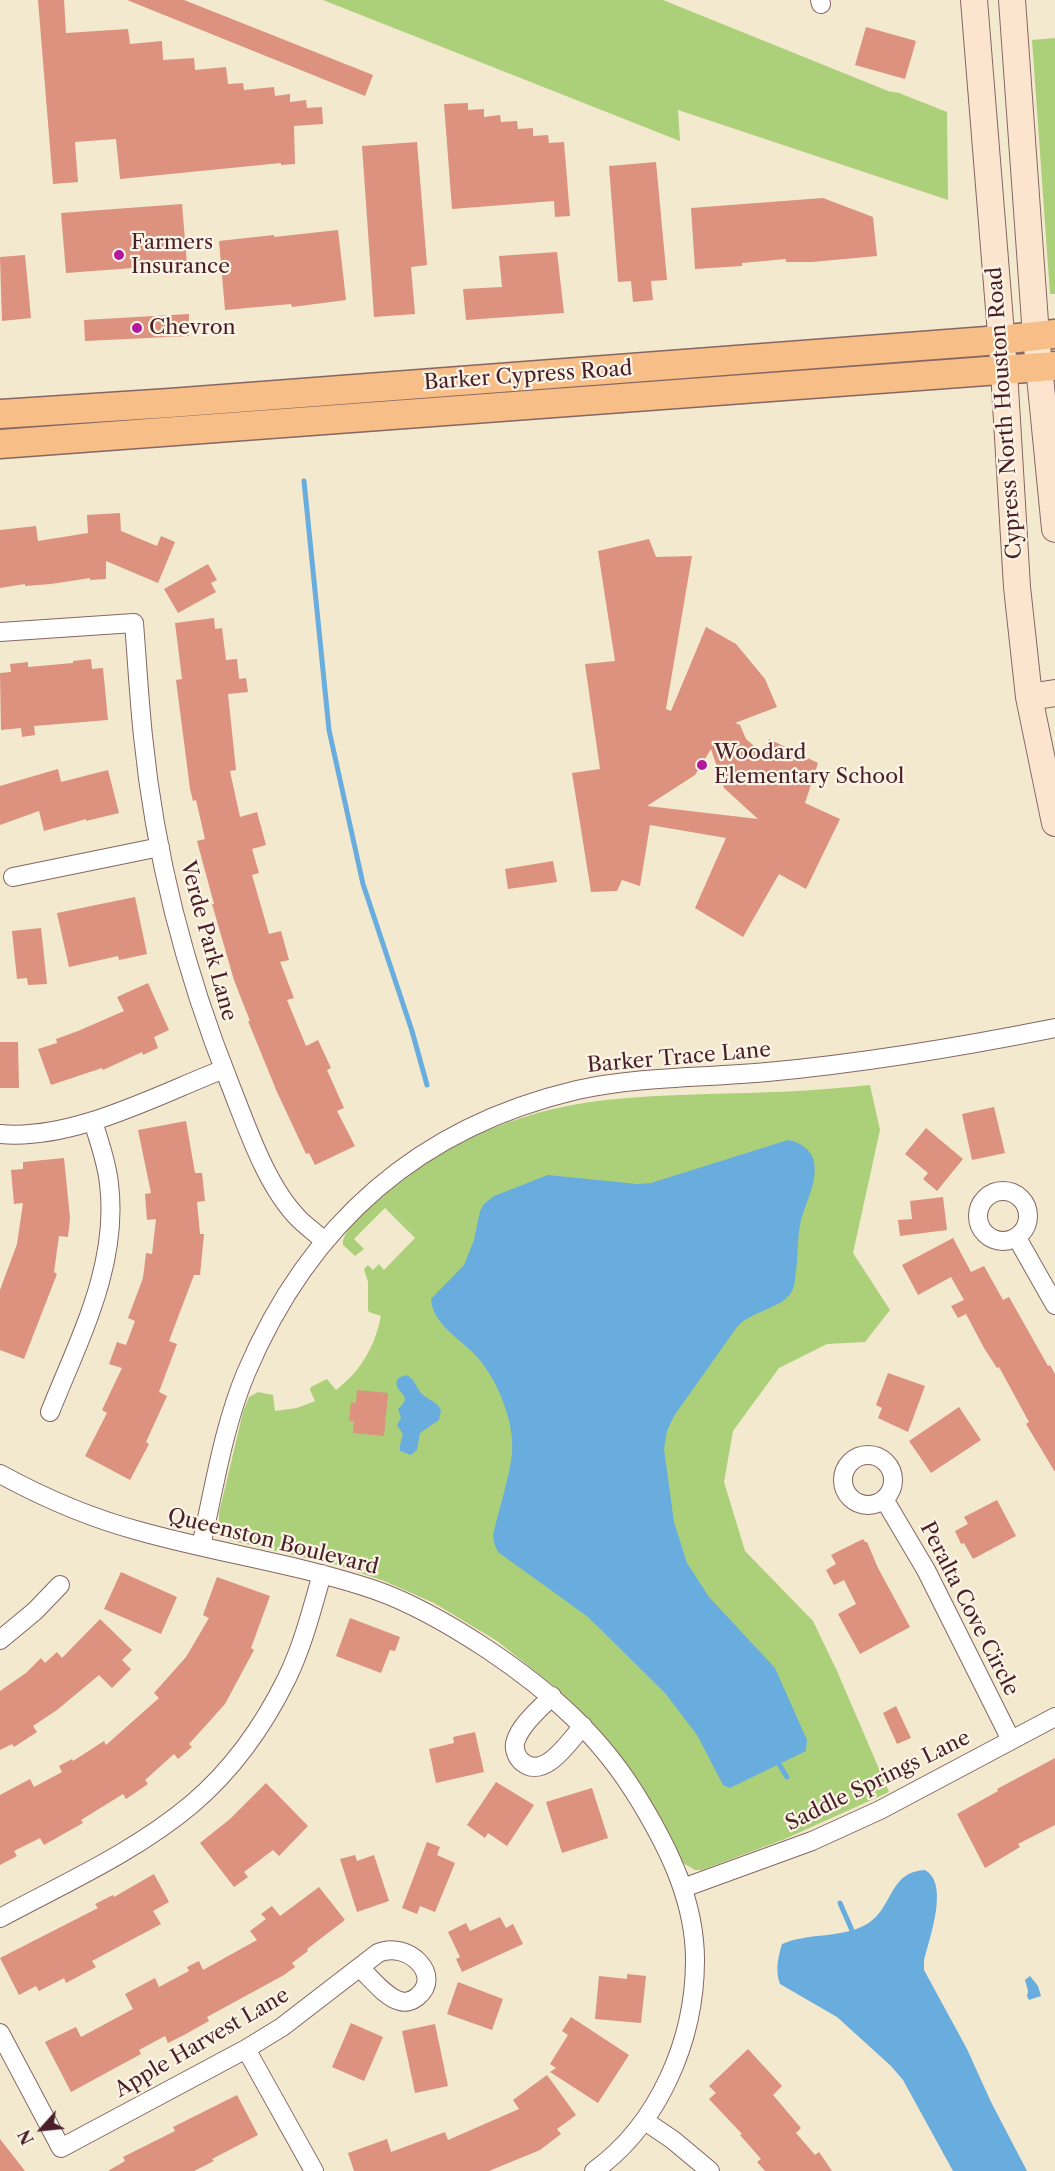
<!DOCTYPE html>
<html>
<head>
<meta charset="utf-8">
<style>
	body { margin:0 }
	#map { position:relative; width:1055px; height:2171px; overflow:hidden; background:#f3e9ce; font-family:"Libre Caslon Text",serif }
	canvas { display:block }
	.north { position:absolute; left:12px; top:2099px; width:60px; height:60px; -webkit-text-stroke:4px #fcf5e5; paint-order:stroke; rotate:243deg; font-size:16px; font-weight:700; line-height:24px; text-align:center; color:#4a1f2b }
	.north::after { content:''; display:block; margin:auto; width:21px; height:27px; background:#4a1f2b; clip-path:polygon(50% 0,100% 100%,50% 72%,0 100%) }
</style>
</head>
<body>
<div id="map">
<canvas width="1055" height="2171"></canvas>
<div class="north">N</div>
</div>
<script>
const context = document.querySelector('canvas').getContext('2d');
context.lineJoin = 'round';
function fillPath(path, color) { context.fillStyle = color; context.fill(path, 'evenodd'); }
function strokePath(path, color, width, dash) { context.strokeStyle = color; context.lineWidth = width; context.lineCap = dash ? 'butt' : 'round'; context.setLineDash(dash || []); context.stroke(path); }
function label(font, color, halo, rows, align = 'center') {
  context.font = font + ' "Libre Caslon Text",serif'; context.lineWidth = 4.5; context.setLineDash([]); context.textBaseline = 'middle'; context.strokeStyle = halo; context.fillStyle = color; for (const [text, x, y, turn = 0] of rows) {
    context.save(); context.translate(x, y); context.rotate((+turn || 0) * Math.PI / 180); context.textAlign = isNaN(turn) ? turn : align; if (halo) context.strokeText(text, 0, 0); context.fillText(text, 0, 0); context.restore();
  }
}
fillPath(new Path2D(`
	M 323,0 L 663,0 L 888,91 L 899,93 L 947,112 L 948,200 L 678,110 L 680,141 Z
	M 1055,38 L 1055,294 L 1050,294 L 1032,40 Z
	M 870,1085 L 880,1130 L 853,1253 L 890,1310 L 865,1342 L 827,1344 L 779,1368 L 733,1431 L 724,1482 L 745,1551 L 813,1621 L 837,1671 L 889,1792 L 785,1839 L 702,1870 L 695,1870 L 683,1863 L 671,1838 L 591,1723 L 554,1686 L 497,1641 L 434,1603 L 384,1581 L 337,1565 L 229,1540 L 219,1528 L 219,1513 L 243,1412 L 249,1397 L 258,1392 L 273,1395 L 275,1411 L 297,1408 L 315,1401 L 310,1390 L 311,1387 L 327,1379 L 336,1390 C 361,1371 375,1346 381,1316 L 369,1312 L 368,1310 L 368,1282 L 364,1269 L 368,1265 L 373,1270 L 379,1264 L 384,1270 L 415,1238 L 385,1208 L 354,1239 L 364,1249 L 355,1256 L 343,1245 C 341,1230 371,1207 382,1197 C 402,1181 422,1164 444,1152 C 477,1133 513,1119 549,1110 C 601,1097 655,1096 707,1094 C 762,1093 816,1091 870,1085 Z`), '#acd079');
fillPath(new Path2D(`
	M 788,1140 C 800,1142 812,1150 814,1162 C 818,1183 804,1205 800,1225 C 797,1239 798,1284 791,1293 C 780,1309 751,1311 737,1327 L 674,1416 L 667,1431 L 664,1449 L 674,1522 L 687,1563 L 709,1597 L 775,1668 L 807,1740 L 806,1751 L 730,1788 L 723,1785 L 697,1735 L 665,1693 L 588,1617 L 498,1552 L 494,1543 L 493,1535 C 499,1509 509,1479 512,1453 C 515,1423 498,1382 479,1359 C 464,1341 432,1325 431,1299 L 464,1265 L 474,1240 L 480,1211 L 484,1204 L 494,1196 L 548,1175 L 637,1184 L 651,1183 Z
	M 406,1375 C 416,1379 415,1387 422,1394 C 429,1401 436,1400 441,1410 L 439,1420 L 420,1433 L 417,1450 L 411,1455 L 400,1451 L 400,1445 L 403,1434 L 397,1425 L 401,1418 L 398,1409 C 417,1393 390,1394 398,1378 Z
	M 925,1870 C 950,1884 929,1939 924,1961 L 924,1970 L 967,2049 L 991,2102 L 1027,2171 L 953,2171 L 903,2080 L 891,2066 L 837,2017 L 780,1984 C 775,1971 778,1957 782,1944 C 810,1932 841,1939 867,1924 C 894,1908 888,1872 925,1870 Z
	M 1030,1976 L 1038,1986 L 1041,1996 L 1029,2000 L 1027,1996 L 1028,1991 L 1025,1980 Z`), '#69adde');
strokePath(new Path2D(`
	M 304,481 L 329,730 L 363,884 L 412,1031 L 427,1085
	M 777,1761 L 787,1777
	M 840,1903 L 854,1935`), '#69adde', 5);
fillPath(new Path2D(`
	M 38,0 L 64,0 L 66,33 L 128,29 L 130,44 L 162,41 L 163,60 L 194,58 L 195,70 L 226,67 L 228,84 L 243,83 L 244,90 L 274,87 L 275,96 L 290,94 L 290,102 L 306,100 L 307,108 L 322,107 L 323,124 L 294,126 L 295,164 L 281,165 L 281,163 L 120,179 L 116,139 L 75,142 L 78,182 L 53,184 Z
	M 127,0 L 184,0 L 373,75 L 365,96 Z
	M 866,27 L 916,41 L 905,79 L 855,65 Z
	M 468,103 L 468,110 L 484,109 L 484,117 L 500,115 L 501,122 L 517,121 L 518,129 L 533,128 L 533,136 L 548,135 L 549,143 L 564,142 L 570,216 L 555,217 L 554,201 L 452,209 L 444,104 Z
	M 417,142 L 427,265 L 411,267 L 415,314 L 374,317 L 362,146 Z
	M 656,162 L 667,280 L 651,281 L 653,300 L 633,302 L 631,281 L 618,282 L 609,166 Z
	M 823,198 L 873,217 L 877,256 L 812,262 L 786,262 L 786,259 L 742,263 L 742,266 L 695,269 L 691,208 Z
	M 182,204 L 187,264 L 66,273 L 61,213 Z
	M 338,230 L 346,300 L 292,307 L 291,304 L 225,310 L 219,241 L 274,235 L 274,237 Z
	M 557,252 L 564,313 L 466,320 L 463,289 L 502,287 L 499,256 Z
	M 25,255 L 31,318 L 2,321 L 0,257 Z
	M 189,314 L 189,336 L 85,341 L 84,320 Z
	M 120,513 L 121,531 L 157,546 L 161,536 L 175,542 L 158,583 L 106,561 L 106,579 L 90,580 L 90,578 L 51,584 L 25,586 L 25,584 L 0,588 L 0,530 L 36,526 L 38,541 L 88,533 L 87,515 Z
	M 649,539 L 656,557 L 692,556 L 666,709 L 671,711 L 706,627 L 736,644 L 765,679 L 777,707 L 735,723 L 740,725 L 746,739 L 762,753 L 769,739 L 818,763 L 805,803 L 840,819 L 806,889 L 779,874 L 743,937 L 695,908 L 726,838 L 650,825 L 640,886 L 622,880 L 617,891 L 591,892 L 572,773 L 600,769 L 585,664 L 615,661 L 598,551 ZM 711,749 L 724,788 L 758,819 L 647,806 L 695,775 Z
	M 208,564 L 217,580 L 211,583 L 216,592 L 178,613 L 164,589 Z
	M 214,618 L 215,629 L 222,628 L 226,660 L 237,659 L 239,679 L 246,678 L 248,692 L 228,694 L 236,770 L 230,771 L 240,817 L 257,812 L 266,845 L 252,849 L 259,873 L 252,875 L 269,934 L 281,931 L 289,960 L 280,962 L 294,998 L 287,1000 L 306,1046 L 318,1040 L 331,1068 L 327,1070 L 344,1108 L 337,1111 L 355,1146 L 315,1165 L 309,1153 L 306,1154 L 277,1092 L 248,1021 L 250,1021 L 234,980 L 212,904 L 214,904 L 197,841 L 205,839 L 196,800 L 193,801 L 190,789 L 176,680 L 182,679 L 175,623 Z
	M 91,659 L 92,669 L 103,668 L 108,720 L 34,726 L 35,735 L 22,737 L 21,728 L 1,730 L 0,673 L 11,672 L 10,664 L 28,662 L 28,667 L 73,663 L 73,661 Z
	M 58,769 L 61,782 L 108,770 L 119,813 L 86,821 L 86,819 L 44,831 L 39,811 L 0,825 L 0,786 Z
	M 553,861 L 557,882 L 508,889 L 505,869 Z
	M 135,897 L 147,954 L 119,960 L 118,956 L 69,967 L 57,913 Z
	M 41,928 L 47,984 L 28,985 L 27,978 L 17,979 L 12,931 Z
	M 148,983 L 169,1030 L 154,1037 L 158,1048 L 143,1055 L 142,1052 L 103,1070 L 102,1068 L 51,1085 L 38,1049 L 57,1043 L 56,1039 L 78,1031 L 124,1011 L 117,997 Z
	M 0,1042 L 18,1042 L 19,1088 L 0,1088 Z
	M 994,1107 L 1005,1153 L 972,1160 L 962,1114 Z
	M 186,1121 L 195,1173 L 202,1173 L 205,1201 L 197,1202 L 200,1234 L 204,1234 L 200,1275 L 194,1275 L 169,1341 L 177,1344 L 159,1392 L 167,1396 L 146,1442 L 149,1444 L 130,1480 L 85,1456 L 107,1413 L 102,1410 L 122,1368 L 109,1364 L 117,1342 L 126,1345 L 135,1321 L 128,1318 L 143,1278 L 146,1253 L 152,1254 L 156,1219 L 147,1220 L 145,1194 L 151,1193 L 138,1130 Z
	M 926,1128 L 963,1159 L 937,1191 L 923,1179 L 928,1173 L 905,1154 Z
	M 64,1158 L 70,1218 L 68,1237 L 59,1236 L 54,1272 L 57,1274 L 24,1359 L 0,1350 L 0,1290 L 17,1244 L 23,1203 L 14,1204 L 11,1170 L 23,1169 L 23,1162 Z
	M 943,1197 L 947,1230 L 900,1236 L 898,1220 L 912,1219 L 910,1201 Z
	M 953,1238 L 971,1272 L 984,1266 L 1003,1300 L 1009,1297 L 1048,1366 L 1050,1365 L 1055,1374 L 1055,1472 L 1026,1424 L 1029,1422 L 999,1367 L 997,1368 L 984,1348 L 966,1314 L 958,1318 L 951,1306 L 964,1300 L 951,1277 L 918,1295 L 902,1265 Z
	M 888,1373 L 925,1386 L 908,1432 L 878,1418 L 882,1408 L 876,1405 Z
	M 357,1390 L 388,1393 L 384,1436 L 353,1433 L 354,1421 L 349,1421 L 351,1402 L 356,1403 Z
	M 959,1407 L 981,1440 L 931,1473 L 909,1441 Z
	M 997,1500 L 1016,1536 L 973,1559 L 964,1543 L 961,1544 L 955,1531 L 968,1524 L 964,1517 Z
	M 863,1539 L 865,1542 L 867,1542 L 878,1568 L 910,1627 L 860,1654 L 838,1614 L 856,1604 L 844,1580 L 834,1585 L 826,1570 L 836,1564 L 831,1555 Z
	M 121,1572 L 177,1597 L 161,1634 L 104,1609 Z
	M 217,1577 L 270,1596 L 251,1648 L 254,1650 L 225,1704 L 189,1744 L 192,1747 L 178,1759 L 174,1754 L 145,1780 L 148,1784 L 126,1799 L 123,1794 L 81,1820 L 83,1823 L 44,1845 L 40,1838 L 14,1851 L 17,1856 L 0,1865 L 0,1795 L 30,1779 L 34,1787 L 62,1772 L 59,1766 L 72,1759 L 73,1761 L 104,1741 L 106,1745 L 159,1698 L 154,1693 L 186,1657 L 209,1618 L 203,1615 Z
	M 350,1618 L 400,1637 L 395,1651 L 390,1650 L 381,1673 L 336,1656 Z
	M 100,1619 L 132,1650 L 122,1660 L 131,1669 L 112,1688 L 99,1675 L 57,1710 L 33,1726 L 37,1732 L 14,1747 L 12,1744 L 0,1750 L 0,1691 L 26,1673 L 41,1658 L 45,1663 L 57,1652 L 62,1658 Z
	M 896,1706 L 911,1738 L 897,1744 L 883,1713 Z
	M 475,1732 L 484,1772 L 436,1783 L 429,1749 L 454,1743 L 453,1737 Z
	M 1055,1758 L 1055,1825 L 1018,1844 L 1020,1847 L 985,1868 L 957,1814 L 998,1791 L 997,1789 Z
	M 496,1782 L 534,1805 L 507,1846 L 488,1833 L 485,1838 L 467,1825 Z
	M 266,1783 L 308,1826 L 279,1856 L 273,1850 L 244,1872 L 248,1877 L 234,1887 L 200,1843 L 230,1819 Z
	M 592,1788 L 608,1838 L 562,1853 L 546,1802 Z
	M 427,1842 L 440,1847 L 437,1855 L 455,1863 L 435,1912 L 420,1906 L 417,1914 L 402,1908 Z
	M 355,1855 L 357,1861 L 374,1855 L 389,1901 L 357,1912 L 340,1859 Z
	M 154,1874 L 169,1902 L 153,1911 L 161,1924 L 92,1961 L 96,1967 L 66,1983 L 64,1978 L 39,1991 L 36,1986 L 19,1995 L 0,1958 L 98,1908 L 95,1904 L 113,1895 L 114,1897 Z
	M 319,1887 L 345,1920 L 307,1949 L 308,1951 L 292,1963 L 295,1967 L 284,1975 L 207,2017 L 209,2021 L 184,2035 L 168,2043 L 165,2036 L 139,2050 L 141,2054 L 71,2092 L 45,2042 L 76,2027 L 81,2037 L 133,2009 L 125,1994 L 155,1978 L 159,1987 L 189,1971 L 187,1967 L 199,1961 L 203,1970 L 257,1940 L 250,1931 L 266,1919 L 261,1914 L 272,1906 L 280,1916 Z
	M 500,1917 L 506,1928 L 513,1924 L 523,1944 L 462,1972 L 456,1959 L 460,1957 L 448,1932 L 466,1923 L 470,1931 Z
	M 627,1974 L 646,1976 L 641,2023 L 595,2019 L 599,1976 L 627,1979 Z
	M 458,1982 L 503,1999 L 492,2030 L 447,2014 Z
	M 571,2017 L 629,2055 L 598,2103 L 550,2072 L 556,2068 L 550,2064 L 568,2035 L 562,2031 Z
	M 351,2023 L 383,2037 L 364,2081 L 332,2067 Z
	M 435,2024 L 448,2086 L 415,2093 L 402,2031 Z
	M 748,2049 L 782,2086 L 773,2095 L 801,2128 L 796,2133 L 815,2155 L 819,2152 L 832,2171 L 765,2171 L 757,2162 L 761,2159 L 740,2135 L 742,2134 L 709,2099 L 716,2093 L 709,2086 Z
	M 547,2075 L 576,2115 L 557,2129 L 561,2134 L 540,2150 L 489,2171 L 354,2171 L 348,2153 L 387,2139 L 391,2152 L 445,2132 L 448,2140 L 519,2109 L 513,2100 Z
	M 237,2095 L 258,2135 L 212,2159 L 214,2161 L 194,2171 L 108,2171 L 125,2161 L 123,2157 L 175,2131 L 173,2127 Z
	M 0,2139 L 25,2171 L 0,2171 Z`), '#dc927e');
const minor = new Path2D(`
	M 820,0 L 821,4
	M 0,632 L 134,623 C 137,660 139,698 143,736 C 155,856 186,975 231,1087 C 248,1130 267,1187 299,1219 C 307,1227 316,1233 323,1240
	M 13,877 L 160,847
	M 0,1134 C 73,1141 157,1095 224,1069
	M978 1216a25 25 0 1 1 50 0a25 25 0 1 1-50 0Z
	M 1017,1238 L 1055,1305
	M 50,1412 C 79,1339 119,1265 109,1184 C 107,1162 99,1142 93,1121
	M843 1480a25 25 0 1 1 50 0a25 25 0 1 1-50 0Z
	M 0,1474 C 44,1498 90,1518 139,1531 C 217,1553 298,1564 375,1590 C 415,1604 452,1626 487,1649 C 550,1691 602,1737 641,1803 C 670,1851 695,1903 695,1960 C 695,2040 659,2124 594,2171
	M 884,1499 L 926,1570 L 1011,1740
	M 201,1546 C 214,1489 223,1428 246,1373 C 309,1224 419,1127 577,1090 C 639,1076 704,1078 767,1072 C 864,1063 960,1047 1055,1028
	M 0,1640 L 35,1611 L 60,1585
	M 552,1696 C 540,1709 522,1723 516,1740 C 513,1747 516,1756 521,1761 C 544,1782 569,1741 583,1726
	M 683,1888 L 812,1841 L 880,1810 L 1055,1717
	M 0,1918 C 65,1883 135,1852 192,1804 C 232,1770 264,1725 287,1678 C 303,1645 312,1609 322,1574
	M 0,2033 L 61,2148 L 246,2049 L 282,2027 L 378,1953 C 408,1940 444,1976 417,1997 C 412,2001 405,2003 400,2001 C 385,1997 371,1978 360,1968
	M 246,2049 L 314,2171
	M 645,2121 L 673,2140 L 710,2171`);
const secondary = new Path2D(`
	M 974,0 L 1004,371 L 1017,587 L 1029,697 L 1055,823
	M 1012,0 L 1036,336 L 1055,529
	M 1029,697 L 1055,693`);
const primary = new Path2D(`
	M 0,414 L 170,403 L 1000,340 L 1055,334
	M 0,444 L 1055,366`);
strokePath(minor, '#856664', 20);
strokePath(secondary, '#856664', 28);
strokePath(primary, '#856664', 31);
strokePath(minor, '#fff', 18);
strokePath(secondary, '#fce5cf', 26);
strokePath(primary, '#f7be87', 28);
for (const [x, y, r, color] of [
	[119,255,6,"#b5179e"],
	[137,328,6,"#b5179e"],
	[702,765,6,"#b5179e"]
]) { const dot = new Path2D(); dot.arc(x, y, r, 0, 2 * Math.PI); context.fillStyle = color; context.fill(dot); strokePath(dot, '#fcf5e5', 2); }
label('21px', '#4a1f2b', '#fcf5e5', [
	["Farmers",131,243],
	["Insurance",131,267],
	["Chevron",149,328],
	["Woodard",714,753],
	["Elementary School",714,777]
], 'left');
label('21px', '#4a1f2b', '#fcf5e5', [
	["Barker Cypress Road",528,376,-4],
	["Cypress North Houston Road",1005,413,-94],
	["Verde Park Lane",208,941,75],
	["Barker Trace Lane",679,1058,-5],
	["Queenston Boulevard",273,1542,14],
	["Peralta Cove Circle",969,1609,63],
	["Saddle Springs Lane",878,1781,-26],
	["Apple Harvest Lane",202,2043,-30]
]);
</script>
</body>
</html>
